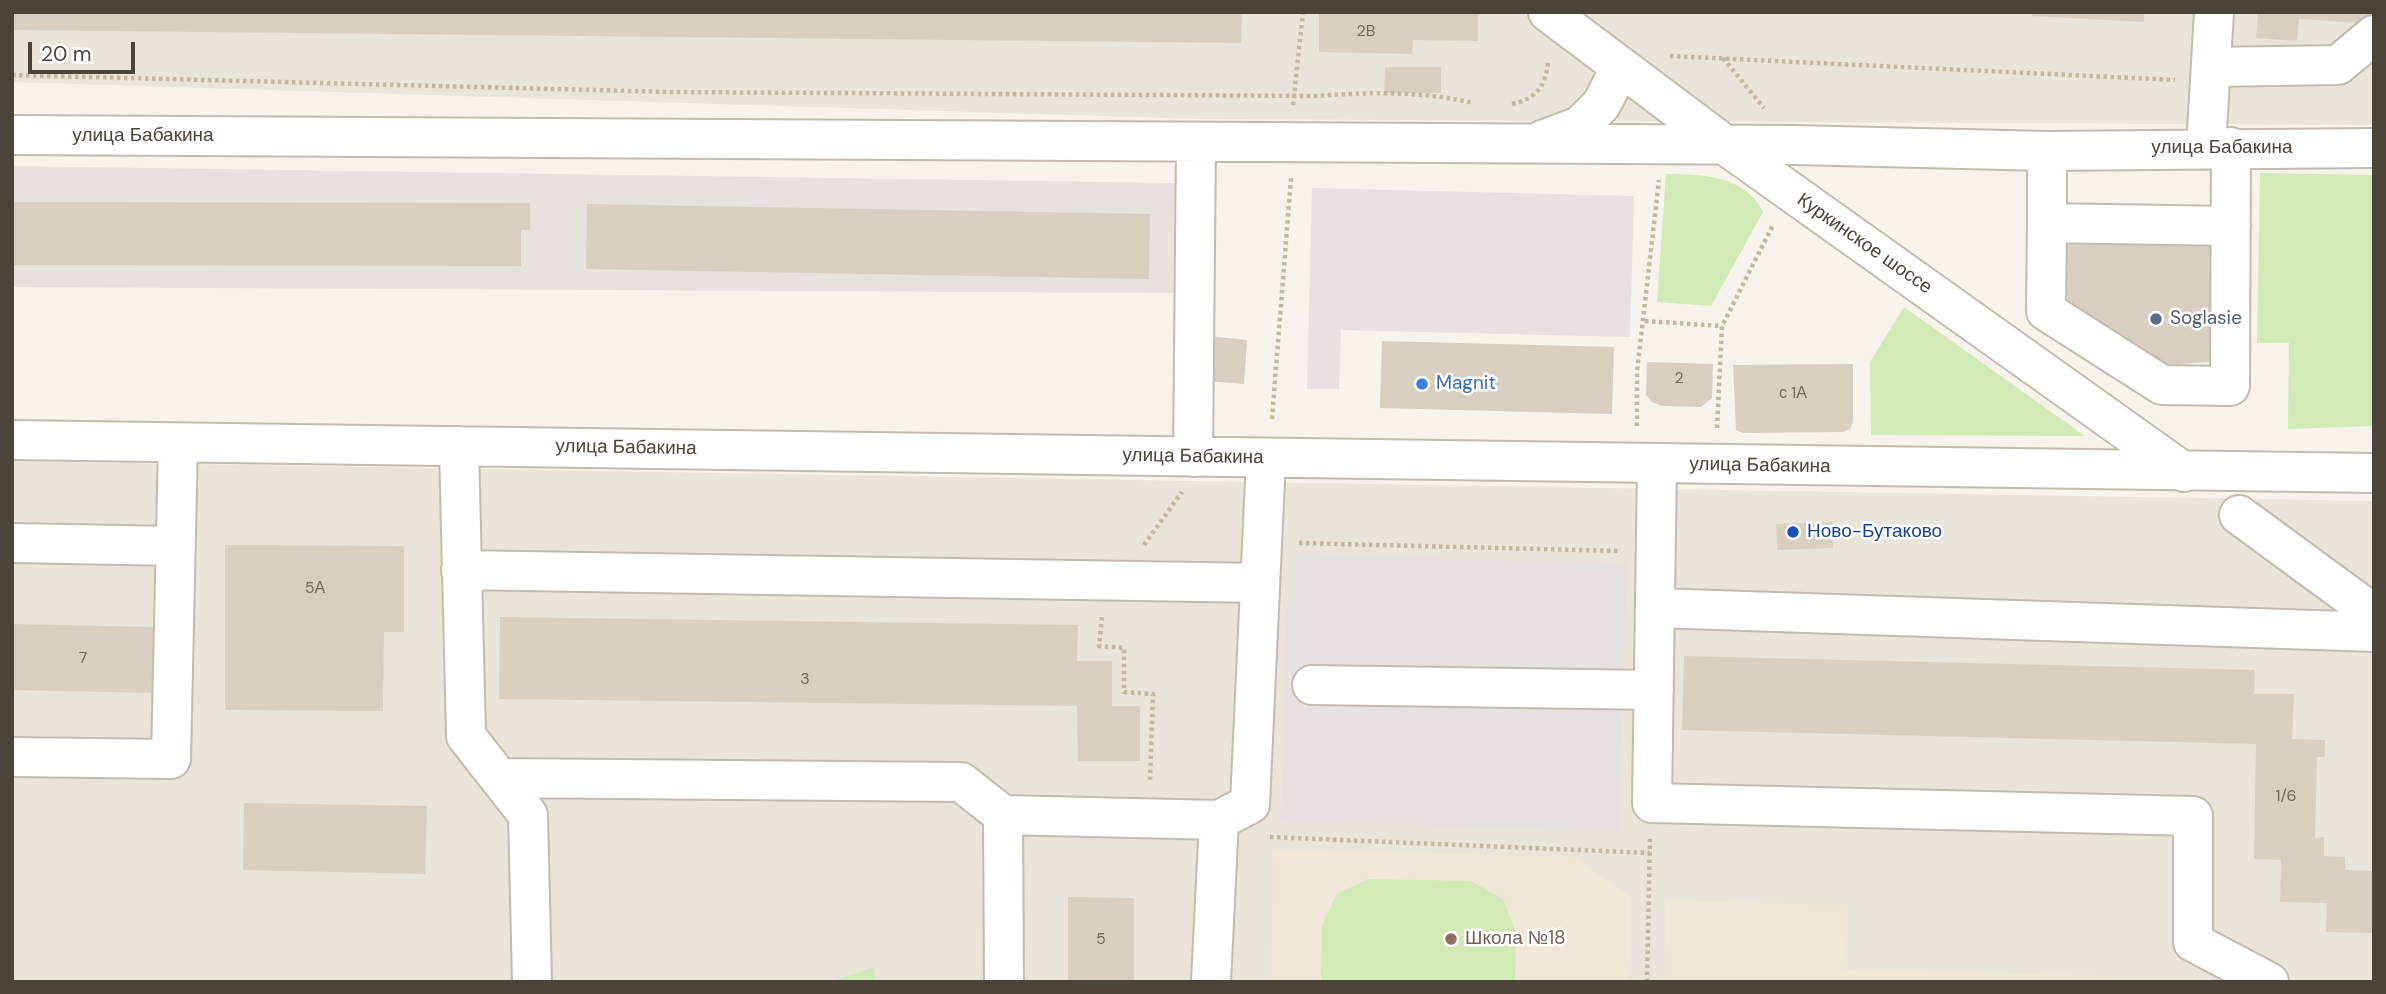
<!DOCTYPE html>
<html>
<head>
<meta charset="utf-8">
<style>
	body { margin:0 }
	#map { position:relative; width:2386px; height:994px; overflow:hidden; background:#f6f3ec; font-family:"DM Sans",sans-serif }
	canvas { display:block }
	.frame { position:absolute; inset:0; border:14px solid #4b4439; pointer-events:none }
	.scale { position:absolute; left:28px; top:42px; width:107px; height:32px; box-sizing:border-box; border:4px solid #4b4439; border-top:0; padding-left:9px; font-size:21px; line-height:24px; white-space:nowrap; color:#4b4439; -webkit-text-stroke:5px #fff; paint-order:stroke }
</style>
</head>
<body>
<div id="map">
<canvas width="2386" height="994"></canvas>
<div class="frame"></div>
<div class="scale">20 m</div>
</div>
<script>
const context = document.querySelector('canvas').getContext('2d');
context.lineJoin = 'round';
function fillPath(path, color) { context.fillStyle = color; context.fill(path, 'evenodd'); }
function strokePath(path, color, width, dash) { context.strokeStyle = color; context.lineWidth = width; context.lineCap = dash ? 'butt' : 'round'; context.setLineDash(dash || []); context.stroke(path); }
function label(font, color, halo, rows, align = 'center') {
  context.font = font + ' "DM Sans",sans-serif'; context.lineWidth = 5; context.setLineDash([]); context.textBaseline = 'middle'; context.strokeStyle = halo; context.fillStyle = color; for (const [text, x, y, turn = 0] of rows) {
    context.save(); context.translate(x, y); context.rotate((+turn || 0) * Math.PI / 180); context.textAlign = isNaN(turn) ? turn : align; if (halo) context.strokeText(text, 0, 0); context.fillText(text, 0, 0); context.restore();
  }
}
fillPath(new Path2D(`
	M 12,12 L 2374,12 L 2374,125 L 1198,119 L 12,82 Z
	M 12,461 L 2374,501 L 2374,982 L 12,982 Z`), '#eae5da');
fillPath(new Path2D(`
	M 12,166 L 1175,183 L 1176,293 L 12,287 Z`), '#e6e2dd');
fillPath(new Path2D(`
	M 1273,851 L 1572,856 L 1631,897 L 1628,982 L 1271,982 Z
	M 1666,901 L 1845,905 L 1844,970 L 2110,976 L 2116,982 L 1664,982 Z`), '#efe8d6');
fillPath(new Path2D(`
	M 2260,173 L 2374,175 L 2374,426 L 2288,429 L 2289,343 L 2257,343 Z
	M 1666,174 C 1703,174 1746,176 1763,212 L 1711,306 L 1657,302 Z
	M 1904,307 L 2085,436 L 1871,435 L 1870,362 Z
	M 1368,879 L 1471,881 L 1503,899 L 1516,933 L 1515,982 L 1321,982 L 1322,925 L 1337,894 Z
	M 873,967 L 876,982 L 830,982 Z`), '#d2eab5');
fillPath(new Path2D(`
	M 1312,188 L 1634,196 L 1630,337 L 1341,330 L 1339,389 L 1307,389 Z
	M 1288,554 L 1627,564 L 1619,831 L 1281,821 Z`), '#e5e3e0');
fillPath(new Path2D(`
	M 12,12 L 1242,12 L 1241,43 L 12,30 Z
	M 1319,12 L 1478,14 L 1478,41 L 1413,40 L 1412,54 L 1319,52 Z
	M 2033,12 L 2144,12 L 2144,22 L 2032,16 Z
	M 2258,12 L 2374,12 L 2374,24 L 2299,19 L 2297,41 L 2256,38 Z
	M 1385,67 L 1441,67 L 1441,93 L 1384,93 Z
	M 12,202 L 530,203 L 530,230 L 521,230 L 521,266 L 12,265 Z
	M 587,204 L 1150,214 L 1149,279 L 586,269 Z
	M 2064,240 L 2214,242 L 2211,362 L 2163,365 L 2063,300 Z
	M 1208,336 L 1247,340 L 1244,384 L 1205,381 Z
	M 1382,341 L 1614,347 L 1612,414 L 1380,408 Z
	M 1647,362 L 1713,364 L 1712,398 L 1701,407 L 1662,406 L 1652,402 L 1646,395 Z
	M 1853,364 L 1853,422 L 1850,429 L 1843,432 L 1743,433 L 1736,430 L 1733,365 Z
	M 1832,522 L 1833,548 L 1777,550 L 1776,524 Z
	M 225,545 L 404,546 L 404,632 L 384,632 L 383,711 L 225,710 Z
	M 500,617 L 1078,625 L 1077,661 L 1112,661 L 1112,706 L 1140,706 L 1140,761 L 1078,761 L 1077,706 L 499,699 Z
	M 12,624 L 154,627 L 153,693 L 12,690 Z
	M 1684,656 L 2255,670 L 2254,694 L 2294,694 L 2292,739 L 2325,740 L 2325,757 L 2317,757 L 2315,838 L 2324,837 L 2324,856 L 2345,857 L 2345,870 L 2374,871 L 2374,933 L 2326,932 L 2327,903 L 2280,902 L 2281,860 L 2254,859 L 2256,744 L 1682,730 Z
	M 244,803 L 427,806 L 425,874 L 243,870 Z
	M 1068,897 L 1134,898 L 1134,982 L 1068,982 Z`), '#d8cfc1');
const minor = new Path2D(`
	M 1548,12 L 1725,145 L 2184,472
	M 2211,67 L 2338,65 L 2374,35
	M 12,135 L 1794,145 L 2047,151 L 2374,148
	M 1542,140 L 1580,126 L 1601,105 L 1621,67
	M 2206,147 L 2214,12
	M 2047,151 L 2047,223 L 2231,226
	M 2047,223 L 2046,311 L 2162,385 L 2230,386 L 2231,147
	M 12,440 L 2374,473
	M 459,446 L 466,736 L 528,815 L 532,982
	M 1193,457 L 1196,142
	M 1657,464 L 1652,803 L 2193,816 L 2193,942 L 2269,982
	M 2239,515 L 2374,614
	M 12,543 L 176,546
	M 461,570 L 1260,583
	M 1656,608 L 2374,632
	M 1312,685 L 1654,690
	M 12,757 L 171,759 L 178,443
	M 501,778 L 961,782 L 1003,815 L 1219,820
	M 1003,815 L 1004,982
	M 1211,982 L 1219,820 L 1250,804 L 1266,458`);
strokePath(minor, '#c2bbae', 42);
strokePath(new Path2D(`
	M 1670,56 L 2175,80
	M 1723,58 L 1764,108
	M 12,75 L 670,92 L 1318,96 C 1368,92 1424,91 1473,103
	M 1512,104 C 1537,99 1547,84 1548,60
	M 1293,105 L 1303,12
	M 1645,321 L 1722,326
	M 1272,419 L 1291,178
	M 1637,426 L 1637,372 L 1659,180
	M 1717,428 L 1722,326 L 1773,225
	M 1299,543 L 1619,551
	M 1144,545 L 1182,492
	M 1102,617 L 1099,646 L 1124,648 L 1124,692 L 1153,694 L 1150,781
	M 1270,837 L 1650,853
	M 1647,982 L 1650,839`), '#c4b79f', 4.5, [3.5, 3.5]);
strokePath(minor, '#fff', 38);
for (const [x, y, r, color] of [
	[2156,319,7,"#5c6f8a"],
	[1422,384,7,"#3f7fe0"],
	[1793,532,7,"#1a4fb4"],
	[1451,939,7,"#8d6e63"]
]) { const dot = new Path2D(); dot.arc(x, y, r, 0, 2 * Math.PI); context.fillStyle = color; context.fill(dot); strokePath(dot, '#fff', 2.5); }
label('16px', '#6e675b', null, [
	["2B",1366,32],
	["2",1679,379],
	["с 1А",1793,394],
	["5А",315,589],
	["7",83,659],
	["3",805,680],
	["1/6",2286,797],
	["5",1101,940]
]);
label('19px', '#4b4439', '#fff', [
	["улица Бабакина",143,136],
	["улица Бабакина",2222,148],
	["Куркинское шоссе",1864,244,35],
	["улица Бабакина",626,448,1],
	["улица Бабакина",1193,457,1],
	["улица Бабакина",1760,466,1]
]);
label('19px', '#4e5e75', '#fff', [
	["Soglasie",2170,319]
], 'left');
label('19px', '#366cbe', '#fff', [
	["Magnit",1436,384]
], 'left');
label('19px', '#164399', '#fff', [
	["Ново-Бутаково",1807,532]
], 'left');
label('19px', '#785e54', '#fff', [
	["Школа №18",1465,939]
], 'left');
</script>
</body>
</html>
